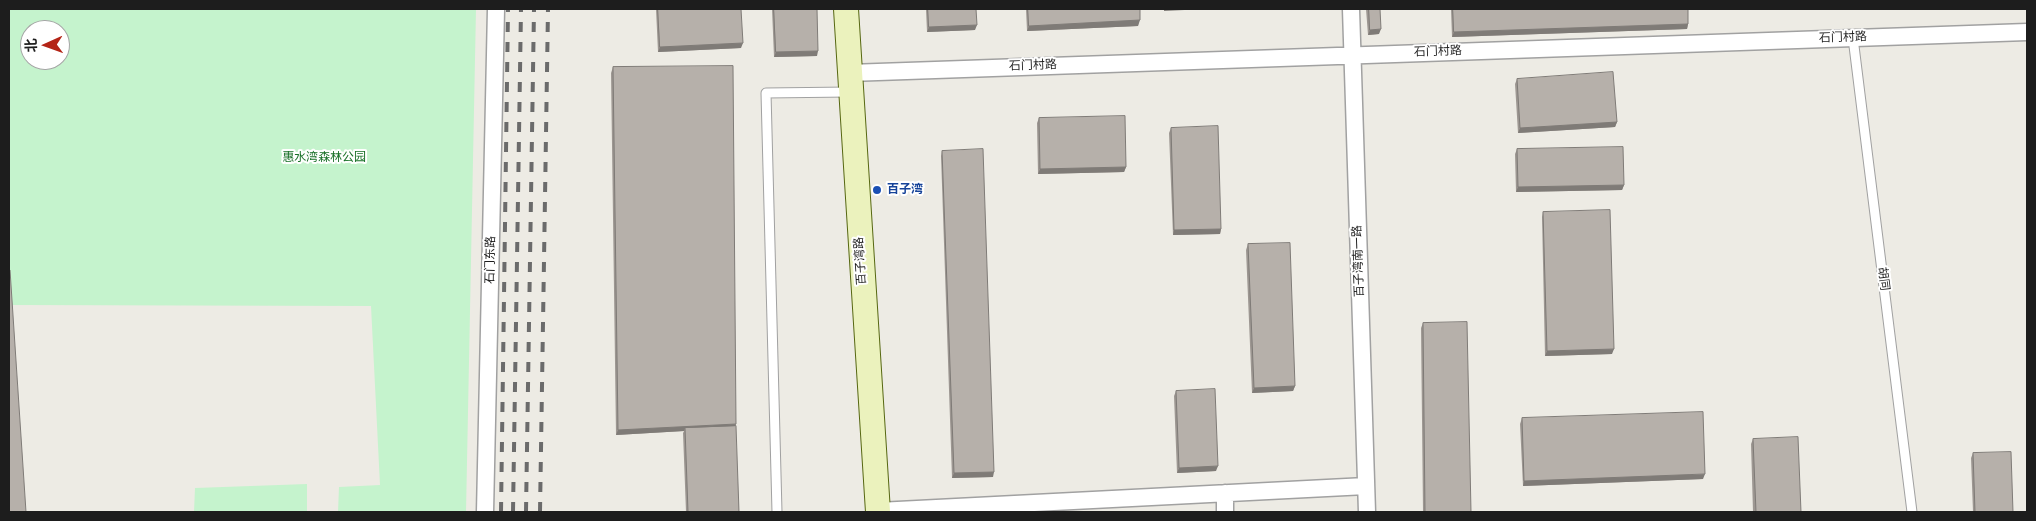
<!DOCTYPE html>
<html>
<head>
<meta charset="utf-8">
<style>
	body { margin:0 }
	#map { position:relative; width:2036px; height:521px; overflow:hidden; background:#edebe4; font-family:"Titillium Web","Noto Sans SC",sans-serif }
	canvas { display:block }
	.frame { position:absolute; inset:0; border:10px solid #1d1d1d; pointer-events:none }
	.north { position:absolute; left:20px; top:20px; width:50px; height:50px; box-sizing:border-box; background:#fff; border:1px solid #a5a5a5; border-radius:50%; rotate:268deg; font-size:14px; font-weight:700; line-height:20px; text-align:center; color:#1d1d1d }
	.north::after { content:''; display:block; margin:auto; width:18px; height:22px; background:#b42416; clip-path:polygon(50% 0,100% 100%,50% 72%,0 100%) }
</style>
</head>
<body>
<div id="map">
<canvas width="2036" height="521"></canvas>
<div class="frame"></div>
<div class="north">北</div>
</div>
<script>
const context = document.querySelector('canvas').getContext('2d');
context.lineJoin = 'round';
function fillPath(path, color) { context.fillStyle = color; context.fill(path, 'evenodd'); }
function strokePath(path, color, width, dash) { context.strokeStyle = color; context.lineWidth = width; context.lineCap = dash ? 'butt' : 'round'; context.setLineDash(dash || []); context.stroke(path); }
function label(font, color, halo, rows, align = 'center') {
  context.font = font + ' "Titillium Web","Noto Sans SC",sans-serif'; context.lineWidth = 4; context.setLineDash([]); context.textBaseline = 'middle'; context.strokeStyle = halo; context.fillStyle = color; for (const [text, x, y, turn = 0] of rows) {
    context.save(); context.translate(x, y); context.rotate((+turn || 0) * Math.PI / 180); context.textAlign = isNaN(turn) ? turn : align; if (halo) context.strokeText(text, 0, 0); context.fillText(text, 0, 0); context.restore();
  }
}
fillPath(new Path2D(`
	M 9,9 L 476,9 L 466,512 L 338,512 L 339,487 L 380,485 L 371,306 L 9,305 ZM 30,30 L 60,30 L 60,60 L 30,60 Z
	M 307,484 L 307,512 L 194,512 L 195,488 Z`), '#c5f3cd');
const lane = new Path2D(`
	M 1854,46 L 1912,512
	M 777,512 L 766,93 L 849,92`);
const street = new Path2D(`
	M 1351,9 L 1367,512
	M 849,73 L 2027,32
	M 1225,493 L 1225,512
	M 878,511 L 1366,486
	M 485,512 L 496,9`);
const secondary = new Path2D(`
	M 846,9 L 878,512`);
strokePath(lane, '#a1a1a1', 11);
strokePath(street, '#a1a1a1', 19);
strokePath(secondary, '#566711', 26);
strokePath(lane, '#fff', 9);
strokePath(street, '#fff', 16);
strokePath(secondary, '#ebf2bd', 24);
strokePath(new Path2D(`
	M 501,512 L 508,9
	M 513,512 L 521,9
	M 526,512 L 534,9
	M 540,512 L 548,9`), '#6b6b6b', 4, [10, 10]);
fillPath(new Path2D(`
	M 656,9 L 741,9 L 741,48 L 658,52 Z
	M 772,9 L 817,9 L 817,56 L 774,57 Z
	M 926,9 L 976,9 L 975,30 L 927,32 Z
	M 1026,9 L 1140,9 L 1138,26 L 1027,31 Z
	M 1366,9 L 1380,9 L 1379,34 L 1368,35 Z
	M 1451,9 L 1688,9 L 1688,24 L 1687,29 L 1452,37 Z
	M 613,67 L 735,426 L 739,512 L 686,512 L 683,433 L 684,431 L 616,435 L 611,73 Z
	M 1517,79 L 1617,122 L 1615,127 L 1518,133 L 1515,84 Z
	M 1039,118 L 1126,167 L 1124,172 L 1038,174 L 1037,123 Z
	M 1171,128 L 1221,229 L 1220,234 L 1173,235 L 1169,133 Z
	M 1517,149 L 1624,185 L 1622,190 L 1516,192 L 1515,154 Z
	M 942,151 L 993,477 L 952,478 L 941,156 Z
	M 1543,212 L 1612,354 L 1545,356 L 1542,217 Z
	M 1248,244 L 1295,386 L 1293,391 L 1252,393 L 1246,250 Z
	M 1423,323 L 1471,512 L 1423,512 L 1421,328 Z
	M 1176,391 L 1216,471 L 1177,473 L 1174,396 Z
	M 1522,418 L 1703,479 L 1523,486 L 1520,424 Z
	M 1753,439 L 1801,512 L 1753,512 L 1751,444 Z
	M 1973,453 L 2013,512 L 1973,512 L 1971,458 Z`), '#9d9792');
fillPath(new Path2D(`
	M 1164,9 L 1205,9 L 1164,11 Z
	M 1140,20 L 1138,26 L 1027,31 L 1029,26 Z
	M 1688,24 L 1687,29 L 1452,37 L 1454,32 Z
	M 977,25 L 975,30 L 927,32 L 929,27 Z
	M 1381,29 L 1379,34 L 1368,35 L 1370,30 Z
	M 743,43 L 741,48 L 658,52 L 660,47 Z
	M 818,51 L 817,56 L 774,57 L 776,52 Z
	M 1617,122 L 1615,127 L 1518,133 L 1520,128 Z
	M 1126,167 L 1124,172 L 1038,174 L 1040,169 Z
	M 1624,185 L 1622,190 L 1516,192 L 1518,187 Z
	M 1221,229 L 1220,234 L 1173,235 L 1174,230 Z
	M 1614,349 L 1612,354 L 1545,356 L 1547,351 Z
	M 1295,386 L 1293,391 L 1252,393 L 1254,388 Z
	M 736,424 L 734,429 L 685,428 L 684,431 L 616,435 L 618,430 Z
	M 1218,466 L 1216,471 L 1177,473 L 1179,468 Z
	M 994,472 L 993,477 L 952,478 L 954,473 Z
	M 1705,474 L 1703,479 L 1523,486 L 1524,481 Z`), '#7f7b77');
const building = new Path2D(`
	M 658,9 L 741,9 L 743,43 L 660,47 Z
	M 774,9 L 817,9 L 818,51 L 776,52 Z
	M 928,9 L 976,9 L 977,25 L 929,27 Z
	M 1028,9 L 1140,9 L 1140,20 L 1029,26 Z
	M 1369,9 L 1380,9 L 1381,29 L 1370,30 Z
	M 1453,9 L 1688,9 L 1688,24 L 1454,32 Z
	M 733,66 L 736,424 L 618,430 L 613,67 Z
	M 1613,72 L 1617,122 L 1520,128 L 1517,79 Z
	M 1125,116 L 1126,167 L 1040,169 L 1039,118 Z
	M 1218,126 L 1221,229 L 1174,230 L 1171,128 Z
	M 1623,147 L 1624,185 L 1518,187 L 1517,149 Z
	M 983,149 L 994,472 L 954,473 L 942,151 Z
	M 1610,210 L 1614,349 L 1547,351 L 1543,212 Z
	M 1290,243 L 1295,386 L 1254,388 L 1248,244 Z
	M 9,270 L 10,270 L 26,512 L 9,512 Z
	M 1467,322 L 1471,512 L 1425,512 L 1423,323 Z
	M 1215,389 L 1218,466 L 1179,468 L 1176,391 Z
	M 1703,412 L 1705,474 L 1524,481 L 1522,418 Z
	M 736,426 L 739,512 L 688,512 L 685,428 Z
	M 1798,437 L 1801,512 L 1756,512 L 1753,439 Z
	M 2011,452 L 2013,512 L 1975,512 L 1973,453 Z`);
fillPath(building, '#b6b0aa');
strokePath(building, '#7f7b77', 1);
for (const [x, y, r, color] of [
	[877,190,5,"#1a4fb4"]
]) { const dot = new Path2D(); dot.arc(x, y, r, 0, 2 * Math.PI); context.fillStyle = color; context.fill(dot); strokePath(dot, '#fff', 2); }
label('12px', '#1d1d1d', '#fff', [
	["石门村路",1843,38,-2],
	["石门村路",1438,52,-2],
	["石门村路",1033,66,-2],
	["石门东路",491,260,-89],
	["百子湾路",861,261,-94],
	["百子湾南一路",1359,261,-92],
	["胡同",1883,279,83]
]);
label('12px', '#176f26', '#fff', [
	["惠水湾森林公园",324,158]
]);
label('bold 12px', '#164399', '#fff', [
	["百子湾",887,190]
], 'left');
</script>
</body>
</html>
